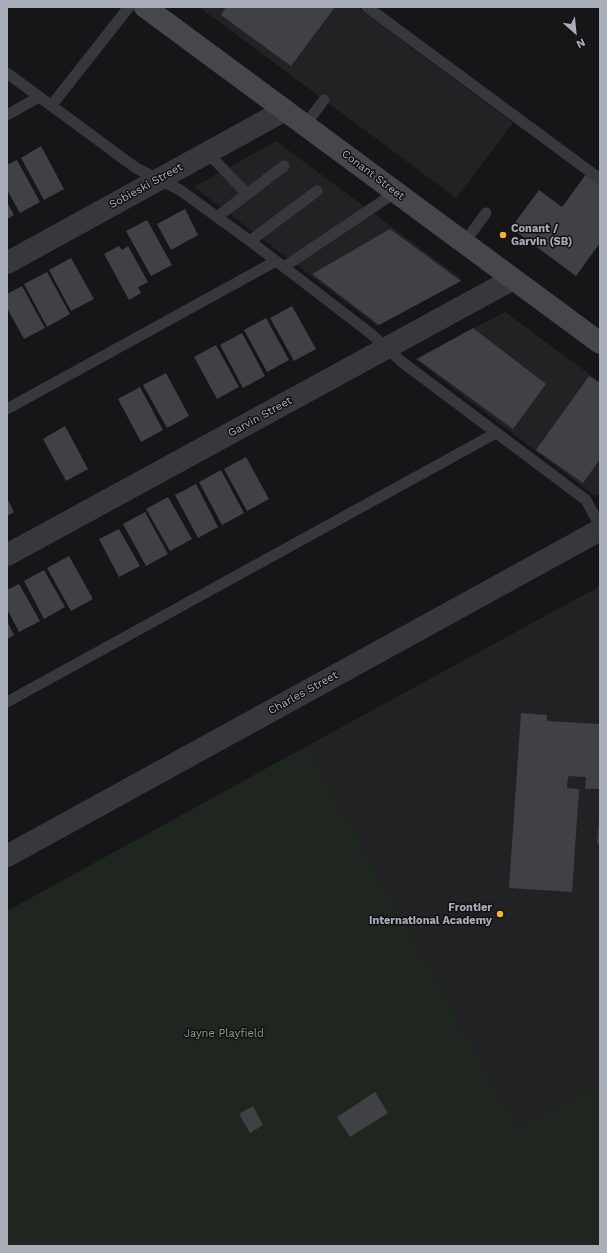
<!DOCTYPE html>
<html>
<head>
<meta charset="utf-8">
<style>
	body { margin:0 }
	#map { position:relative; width:607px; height:1253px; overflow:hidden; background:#161618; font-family:"Work Sans",sans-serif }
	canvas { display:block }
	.frame { position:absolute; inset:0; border:8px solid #a8adb8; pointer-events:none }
	.north { position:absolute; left:555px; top:12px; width:40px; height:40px; -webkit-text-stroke:3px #111113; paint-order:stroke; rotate:153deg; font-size:11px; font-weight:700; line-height:16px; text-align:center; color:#a8adb8 }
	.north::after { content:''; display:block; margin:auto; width:14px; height:18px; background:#a8adb8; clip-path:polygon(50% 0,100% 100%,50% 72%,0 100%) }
</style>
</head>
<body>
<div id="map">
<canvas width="607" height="1253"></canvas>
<div class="frame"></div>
<div class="north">N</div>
</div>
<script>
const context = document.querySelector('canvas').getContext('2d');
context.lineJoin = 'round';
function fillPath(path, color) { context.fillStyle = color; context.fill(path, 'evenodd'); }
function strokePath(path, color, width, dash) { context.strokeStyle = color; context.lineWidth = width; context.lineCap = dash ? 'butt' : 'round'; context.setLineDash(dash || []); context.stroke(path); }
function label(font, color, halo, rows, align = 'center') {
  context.font = font + ' "Work Sans",sans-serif'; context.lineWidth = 3; context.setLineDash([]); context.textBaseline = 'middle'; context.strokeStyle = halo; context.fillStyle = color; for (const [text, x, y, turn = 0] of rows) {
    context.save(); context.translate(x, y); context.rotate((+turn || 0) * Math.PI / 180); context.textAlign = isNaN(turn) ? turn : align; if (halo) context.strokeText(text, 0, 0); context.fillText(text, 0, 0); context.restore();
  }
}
fillPath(new Path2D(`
	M 199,7 L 357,7 L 513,123 L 456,198 Z
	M 276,141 L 462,279 L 377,326 L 194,187 Z
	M 505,312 L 600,382 L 600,493 L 595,496 L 415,359 Z
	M 600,586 L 600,1083 L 518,1130 L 307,746 Z`), '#222225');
fillPath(new Path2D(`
	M 307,746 L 518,1129 L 600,1083 L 600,1246 L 7,1246 L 7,911 Z`), '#1e261f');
fillPath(new Path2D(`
	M 226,7 L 335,7 L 291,66 L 221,15 Z
	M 41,146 L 64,189 L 44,200 L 21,158 Z
	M 17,160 L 40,202 L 20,213 L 7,190 L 7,165 Z
	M 587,173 L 600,183 L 600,243 L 576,276 L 511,228 L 539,190 L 562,207 Z
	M 7,202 L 14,215 L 7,219 Z
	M 185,209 L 198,235 L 171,250 L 157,224 Z
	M 147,220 L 172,265 L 151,276 L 126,231 Z
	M 390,229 L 461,281 L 379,325 L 312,274 Z
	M 119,246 L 122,250 L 128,246 L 148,282 L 138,287 L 141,293 L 129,300 L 104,254 Z
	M 71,258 L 94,299 L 71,311 L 49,270 Z
	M 47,272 L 70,314 L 47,327 L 24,284 Z
	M 22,286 L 45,328 L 24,339 L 7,308 L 7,294 Z
	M 292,306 L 316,349 L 294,361 L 270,318 Z
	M 266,318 L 289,360 L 267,372 L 244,330 Z
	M 473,328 L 546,384 L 513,429 L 417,359 Z
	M 242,333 L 265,376 L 243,388 L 220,345 Z
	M 216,345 L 239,387 L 217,399 L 194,357 Z
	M 166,373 L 189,416 L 167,428 L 143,385 Z
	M 589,376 L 600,383 L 600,459 L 583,483 L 536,450 Z
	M 140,387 L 163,430 L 141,442 L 118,399 Z
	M 65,426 L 88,469 L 66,481 L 43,439 Z
	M 246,457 L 269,499 L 247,511 L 224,469 Z
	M 221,470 L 244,513 L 222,525 L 199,482 Z
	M 196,484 L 218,527 L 198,538 L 175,495 Z
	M 168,497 L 192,539 L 170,551 L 146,509 Z
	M 7,498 L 14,512 L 7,516 Z
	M 145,512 L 168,554 L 146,566 L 123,524 Z
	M 119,529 L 140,566 L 119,577 L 99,539 Z
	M 69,556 L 93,599 L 71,611 L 47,568 Z
	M 44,570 L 65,607 L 44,619 L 24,581 Z
	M 19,584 L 40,621 L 19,632 L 7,609 L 7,590 Z
	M 7,621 L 14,635 L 7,639 Z
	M 521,713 L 547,715 L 547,721 L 600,724 L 600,789 L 585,789 L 586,777 L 568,776 L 567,788 L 579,789 L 572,892 L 509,888 Z
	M 599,820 L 600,820 L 600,844 L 597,843 Z
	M 375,1092 L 388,1113 L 350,1137 L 337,1117 Z
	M 253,1106 L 263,1125 L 250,1133 L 239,1114 Z`), '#404145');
strokePath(new Path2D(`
	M 367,7 L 600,179
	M 7,73 L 136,168 L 180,190 L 250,241 L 370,333 L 402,362 L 586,500 L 600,526
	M 51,106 L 129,7
	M 7,115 L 39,97
	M 305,125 L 324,100
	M 207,152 L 247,194
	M 217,217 L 284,166
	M 250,241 L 317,191
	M 464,243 L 486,213
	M 284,267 L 396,192
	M 7,409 L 276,261
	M 7,702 L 496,433`), '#37383d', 11);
strokePath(new Path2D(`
	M 7,263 L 285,110
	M 7,555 L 513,279`), '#37383d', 22);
strokePath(new Path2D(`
	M 7,856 L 600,530`), '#37383d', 22);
strokePath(new Path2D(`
	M 145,7 L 600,343`), '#45474d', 22);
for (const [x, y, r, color] of [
	[503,235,4,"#f2b134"],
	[500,914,4,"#f2b134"]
]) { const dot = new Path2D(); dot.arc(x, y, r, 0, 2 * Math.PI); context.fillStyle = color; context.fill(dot); strokePath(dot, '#111113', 1.5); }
label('11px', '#a8adb8', '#111113', [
	["Conant Street",373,175,37],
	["Sobieski Street",146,186,-29],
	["Garvin Street",260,417,-29],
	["Charles Street",303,693,-29]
]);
label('bold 11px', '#a8adb8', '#111113', [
	["Conant /",511,229],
	["Garvin (SB)",511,242],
	["Frontier",492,908,"right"],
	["International Academy",492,921,"right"]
], 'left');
label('11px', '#7fa381', '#111113', [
	["Jayne Playfield",224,1034]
]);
</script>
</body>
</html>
